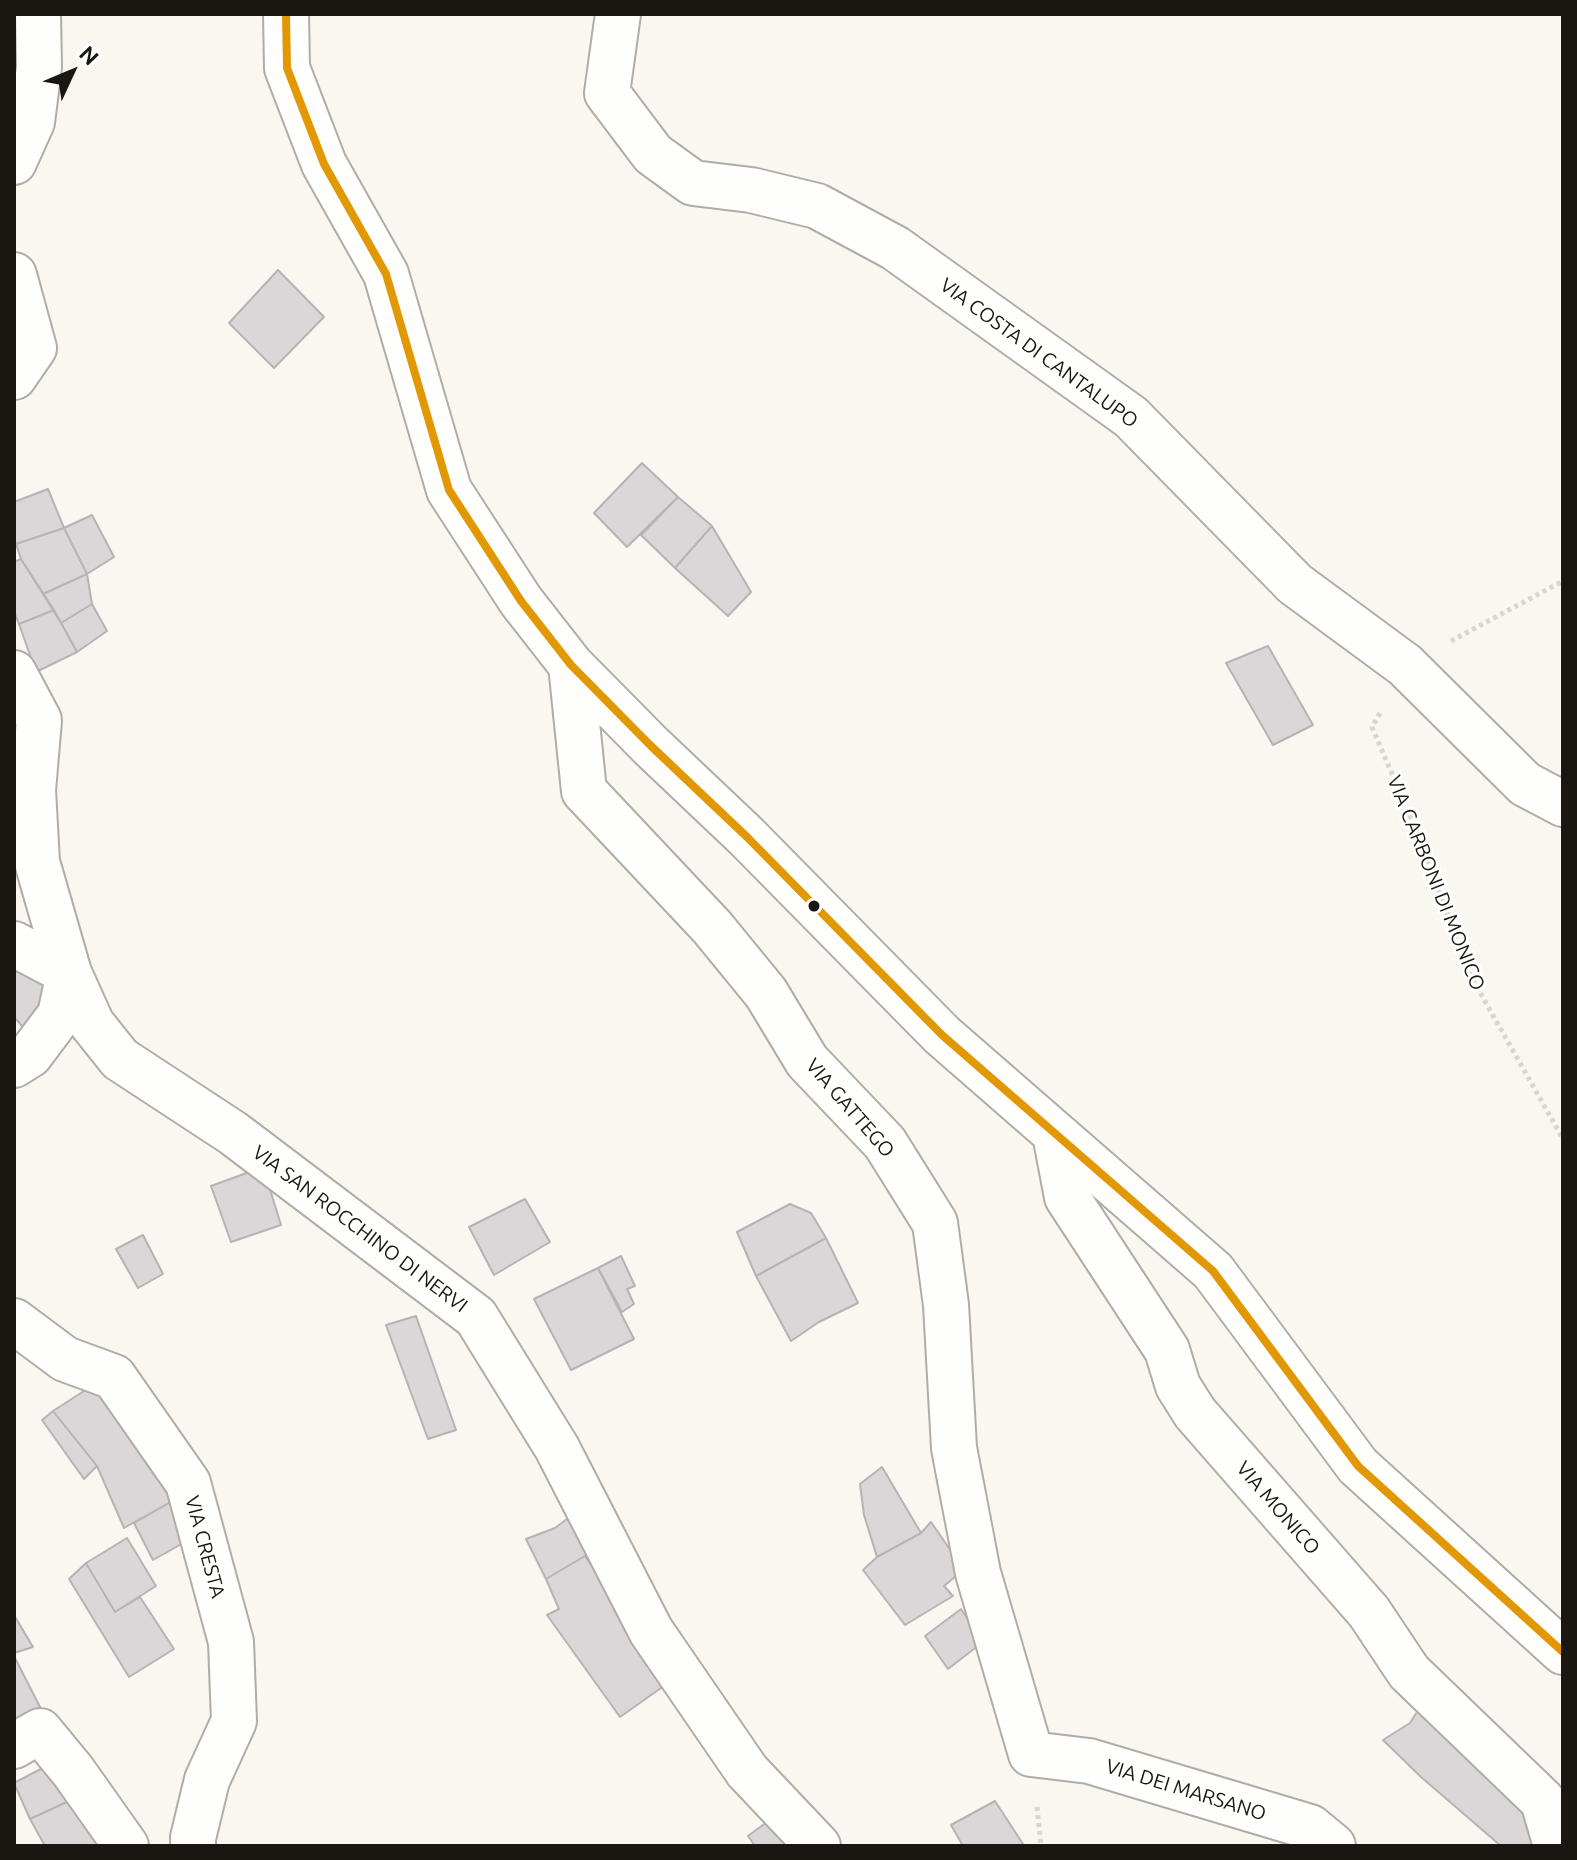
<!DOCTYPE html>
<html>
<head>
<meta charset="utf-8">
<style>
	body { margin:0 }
	#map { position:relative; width:1577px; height:1860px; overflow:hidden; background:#faf6f0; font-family:Ubuntu,sans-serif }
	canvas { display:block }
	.frame { position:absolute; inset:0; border:16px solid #1a1712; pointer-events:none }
	.north { position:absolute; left:32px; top:32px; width:80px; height:80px; -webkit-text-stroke:6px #fff; paint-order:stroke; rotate:46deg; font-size:22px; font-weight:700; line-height:32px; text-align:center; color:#1a1712 }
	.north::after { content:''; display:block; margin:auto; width:28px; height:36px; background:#1a1712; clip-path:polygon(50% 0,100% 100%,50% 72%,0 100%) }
</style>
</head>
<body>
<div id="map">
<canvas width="1577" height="1860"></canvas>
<div class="frame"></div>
<div class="north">N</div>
</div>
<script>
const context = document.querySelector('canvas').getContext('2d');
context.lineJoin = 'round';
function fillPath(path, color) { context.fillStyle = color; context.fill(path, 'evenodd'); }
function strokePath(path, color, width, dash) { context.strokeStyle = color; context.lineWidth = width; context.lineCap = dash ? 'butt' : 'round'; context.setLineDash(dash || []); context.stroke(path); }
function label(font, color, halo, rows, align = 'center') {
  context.font = font + ' Ubuntu,sans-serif'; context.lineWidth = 6; context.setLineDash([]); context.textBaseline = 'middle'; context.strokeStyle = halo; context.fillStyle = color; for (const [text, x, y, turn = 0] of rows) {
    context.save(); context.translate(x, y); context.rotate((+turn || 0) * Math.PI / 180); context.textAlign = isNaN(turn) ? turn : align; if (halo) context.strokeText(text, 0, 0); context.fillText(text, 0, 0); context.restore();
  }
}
const building = new Path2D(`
	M 14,14 L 28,14 L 26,69 L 14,72 Z
	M 278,270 L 324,317 L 274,368 L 229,323 Z
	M 642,463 L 678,497 L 627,547 L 594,513 Z
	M 48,489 L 64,528 L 16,544 L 14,539 L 14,502 Z
	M 678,497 L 712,526 L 675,568 L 641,535 Z
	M 92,515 L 114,557 L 87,574 L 64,528 Z
	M 712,526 L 751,592 L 728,616 L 675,568 Z
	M 64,528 L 87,574 L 43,594 L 21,559 L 16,544 Z
	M 21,559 L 54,610 L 19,624 L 14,612 L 14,562 Z
	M 87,574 L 92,604 L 61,623 L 43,594 Z
	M 92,604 L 107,631 L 77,652 L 61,623 Z
	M 54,610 L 77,652 L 36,672 L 19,624 Z
	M 1268,646 L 1313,725 L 1273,745 L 1226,663 Z
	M 26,962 L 57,977 L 30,1035 L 14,1017 L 14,973 Z
	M 263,1167 L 281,1225 L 231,1242 L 211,1186 Z
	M 525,1199 L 550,1242 L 494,1275 L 469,1227 Z
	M 790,1204 L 811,1213 L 826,1238 L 756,1276 L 737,1232 Z
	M 143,1235 L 163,1274 L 138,1288 L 116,1249 Z
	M 826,1238 L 858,1303 L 819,1322 L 791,1341 L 756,1276 Z
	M 621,1256 L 635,1286 L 627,1289 L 634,1304 L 622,1312 L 598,1268 Z
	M 598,1268 L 634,1339 L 571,1370 L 534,1299 Z
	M 416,1316 L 456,1430 L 428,1439 L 386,1325 Z
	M 104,1378 L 176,1499 L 124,1528 L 97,1466 L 53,1411 Z
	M 53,1411 L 97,1466 L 84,1479 L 42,1420 Z
	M 882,1467 L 921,1533 L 877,1557 L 864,1515 L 860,1484 Z
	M 176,1499 L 194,1537 L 153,1560 L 134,1523 Z
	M 579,1510 L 599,1553 L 585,1556 L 546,1579 L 526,1539 L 555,1528 Z
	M 931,1522 L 953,1554 L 961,1572 L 944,1586 L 953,1596 L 905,1625 L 863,1570 L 877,1557 L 921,1533 Z
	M 127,1538 L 156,1586 L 115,1612 L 86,1563 Z
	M 585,1556 L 671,1681 L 620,1717 L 547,1615 L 559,1609 L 546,1579 Z
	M 86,1563 L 115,1612 L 140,1597 L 174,1649 L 129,1677 L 69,1579 Z
	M 961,1609 L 983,1642 L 948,1669 L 925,1636 Z
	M 14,1615 L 33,1647 L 14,1653 Z
	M 14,1656 L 40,1707 L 14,1720 Z
	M 1424,1701 L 1544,1831 L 1530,1846 L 1501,1846 L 1421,1777 L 1383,1740 L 1410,1723 Z
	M 60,1759 L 82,1795 L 30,1819 L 14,1783 Z
	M 82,1795 L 106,1846 L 45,1846 L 30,1819 Z
	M 995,1801 L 1023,1844 L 1022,1846 L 963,1846 L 951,1825 Z
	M 779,1813 L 808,1846 L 755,1846 L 748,1836 Z`);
fillPath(building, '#dbd7d8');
strokePath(building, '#b6b3b4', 2);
const minor = new Path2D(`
	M 286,14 L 287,68 L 324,164 L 386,274 L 449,490 L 521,601 L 571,665 L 651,746 L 747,837 L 942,1035 L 1213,1271 L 1358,1466 L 1563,1652
	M 618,14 L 607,93 L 653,154 L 693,183 L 751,190 L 817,206 L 895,248 L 1131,417 L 1295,584 L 1405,665 L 1525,784 L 1563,804
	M 14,162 L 32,122 L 39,67 L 38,14
	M 14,275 L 34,348 L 14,377
	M 571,665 L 584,791 L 712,927 L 766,993 L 807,1061 L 885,1143 L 935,1223 L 946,1305 L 954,1448 L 978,1573 L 1031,1754 L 1089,1761 L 1310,1827 L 1333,1846
	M 14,673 L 39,720 L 33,790 L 37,862 L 69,973 L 92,1024 L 120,1059 L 233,1133 L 476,1317 L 557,1448 L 651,1631 L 747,1771 L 818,1846
	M 14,944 L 69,973
	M 14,1065 L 30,1055 L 60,1015 L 69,973
	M 1055,1134 L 1067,1197 L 1167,1350 L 1178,1386 L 1195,1413 L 1369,1612 L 1409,1672 L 1543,1801 L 1556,1846
	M 14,1321 L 65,1359 L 114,1377 L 188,1483 L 231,1642 L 234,1721 L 207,1780 L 193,1838 L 193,1846
	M 14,1746 L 40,1731 L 73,1771 L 126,1846`);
strokePath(minor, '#b0ada7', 48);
strokePath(new Path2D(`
	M 1451,641 L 1563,581
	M 1380,713 L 1372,727 L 1418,835 L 1469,973 L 1563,1139
	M 1037,1807 L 1041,1846`), '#d7d6d4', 5, [4, 4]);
strokePath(minor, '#fefefd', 44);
strokePath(new Path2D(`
	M 286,14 L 287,68 L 324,164 L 386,274 L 449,490 L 521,601 L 571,665 L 651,746 L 747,837 L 942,1035 L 1213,1271 L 1358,1466 L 1563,1652`), '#e19802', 8);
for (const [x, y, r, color] of [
	[814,906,7,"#1a1712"]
]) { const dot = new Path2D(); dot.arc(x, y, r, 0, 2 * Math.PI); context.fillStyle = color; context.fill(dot); strokePath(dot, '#fff', 3); }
label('20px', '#1a1712', '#fff', [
	["VIA COSTA DI CANTALUPO",1039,353,36],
	["VIA CARBONI DI MONICO",1436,883,68],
	["VIA GATTEGO",850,1108,49],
	["VIA SAN ROCCHINO DI NERVI",360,1229,37],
	["VIA MONICO",1278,1508,49],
	["VIA CRESTA",205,1547,75],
	["VIA DEI MARSANO",1186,1790,17]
]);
</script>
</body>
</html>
